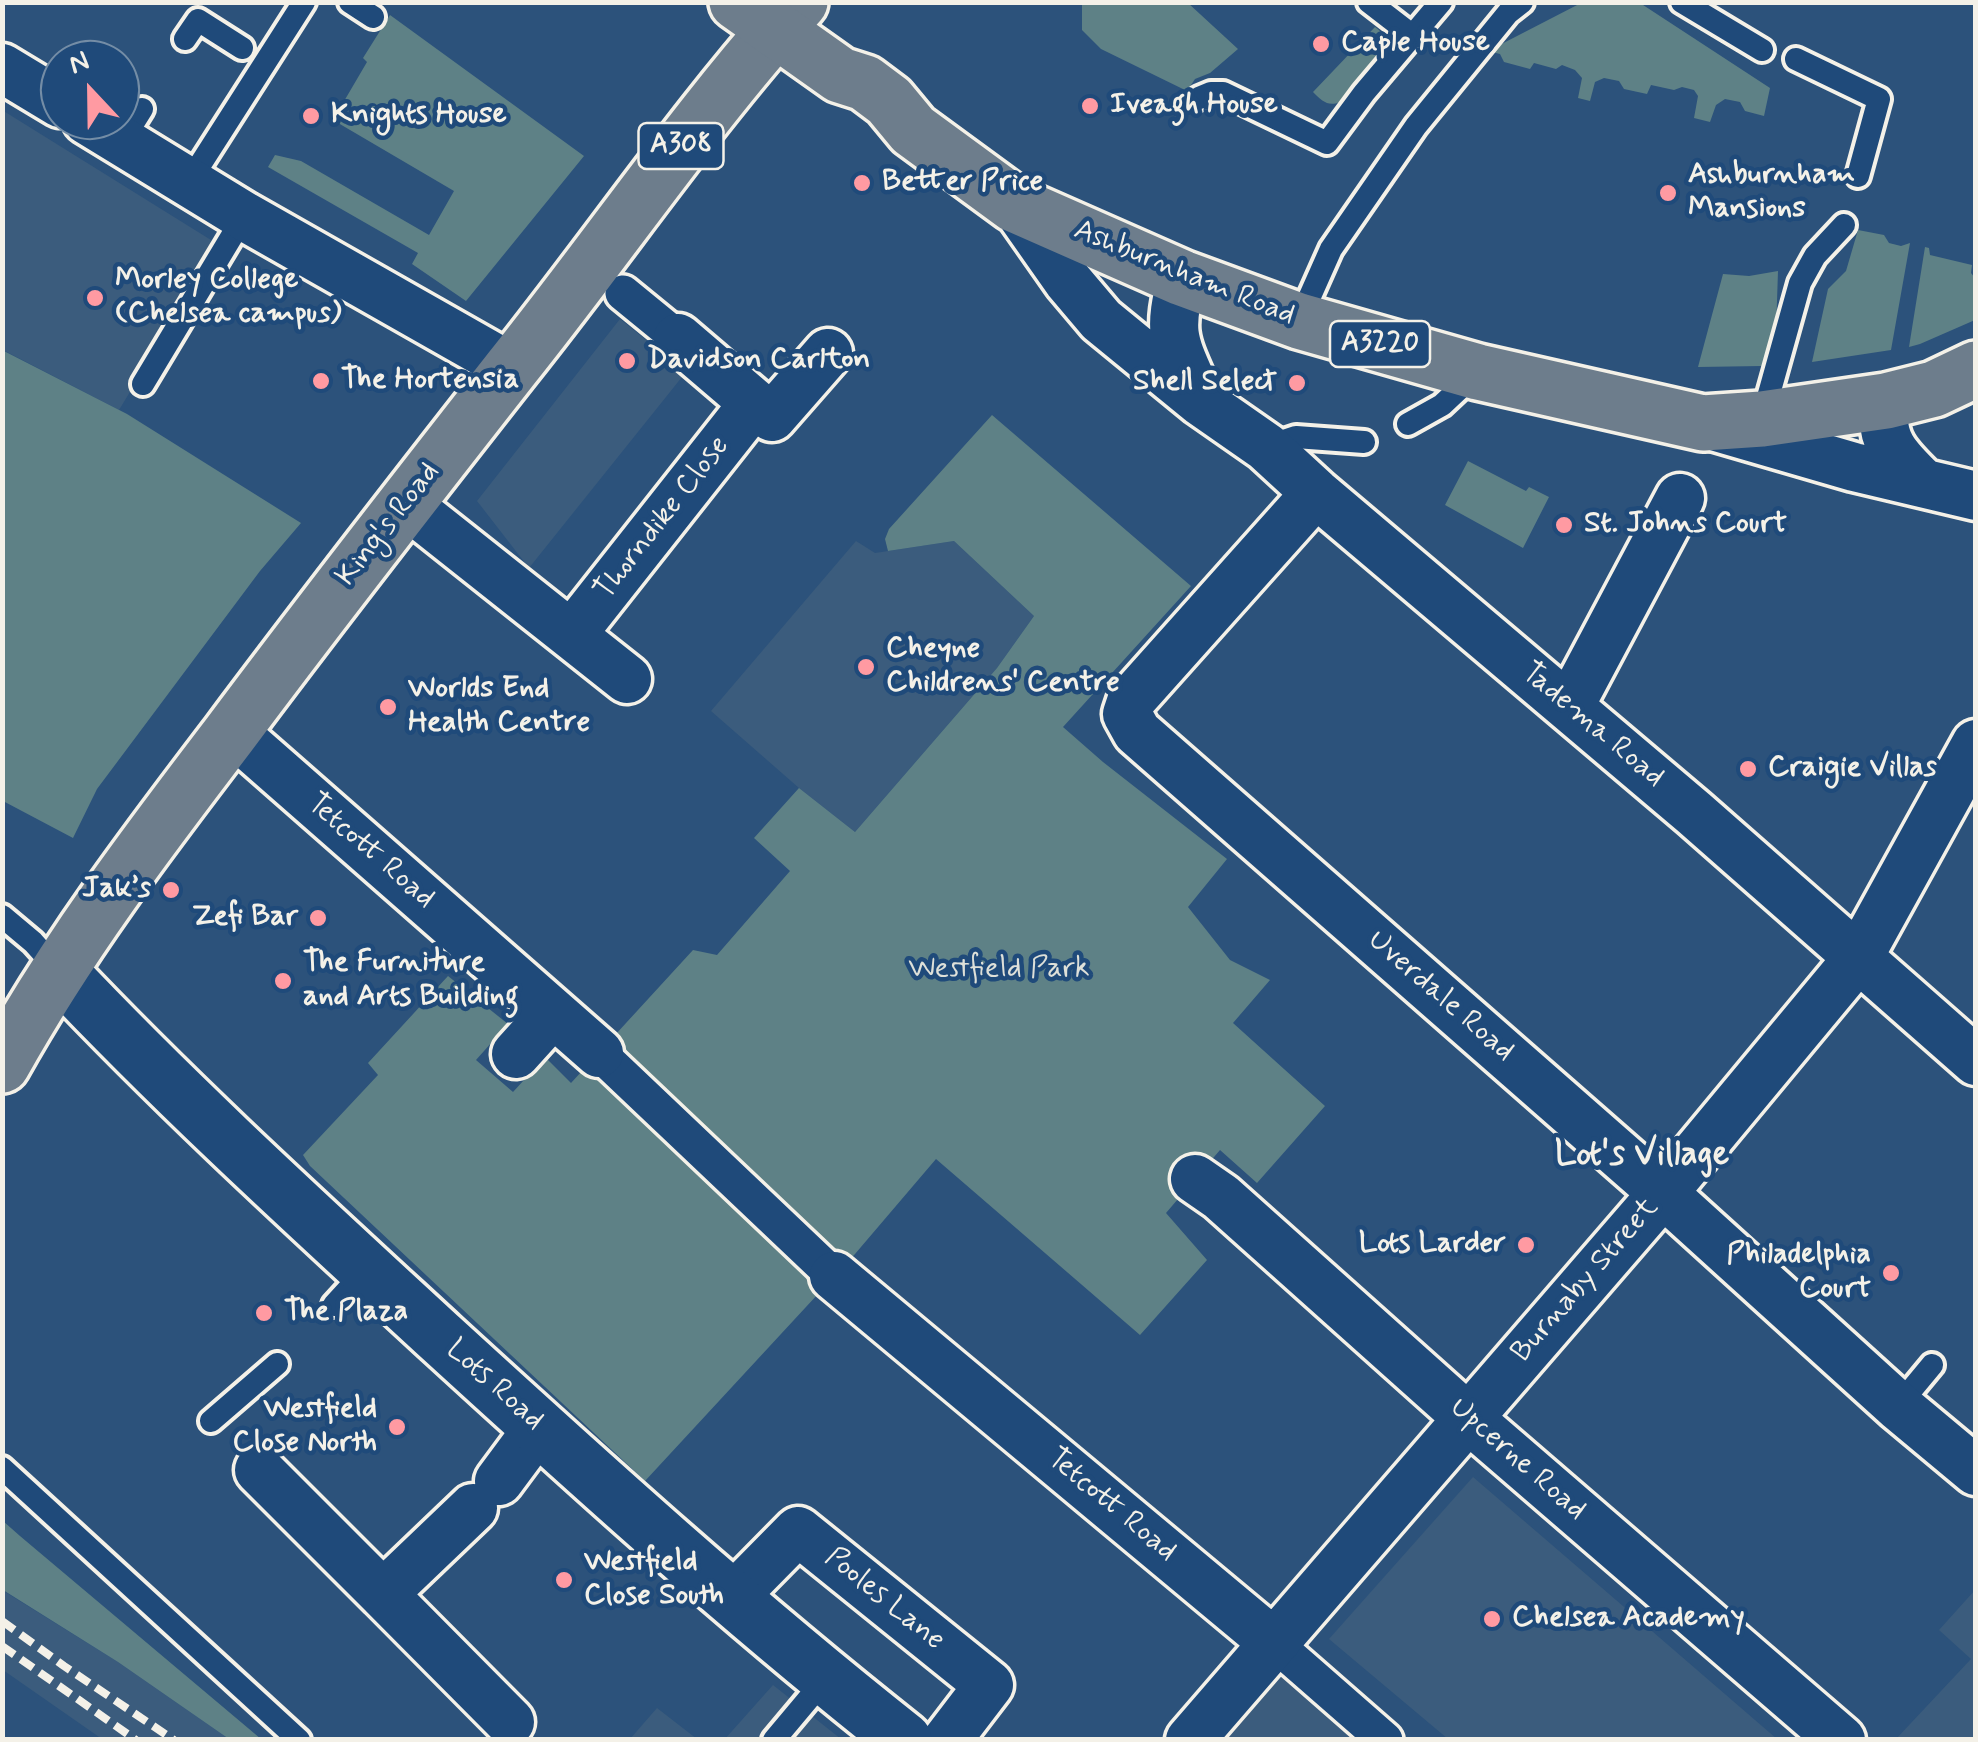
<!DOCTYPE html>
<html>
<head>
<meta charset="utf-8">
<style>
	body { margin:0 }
	#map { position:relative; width:1978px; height:1742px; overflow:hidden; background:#2c527b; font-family:Mynerve,sans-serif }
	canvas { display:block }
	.frame { position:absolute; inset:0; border:5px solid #f4f1e8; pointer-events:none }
	.north { position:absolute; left:40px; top:40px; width:100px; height:100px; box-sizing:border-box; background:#1f4a7a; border:2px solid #748da6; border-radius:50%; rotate:338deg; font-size:28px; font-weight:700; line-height:40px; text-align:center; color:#f4f1e8 }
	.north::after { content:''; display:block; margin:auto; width:35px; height:45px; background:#ff9aa2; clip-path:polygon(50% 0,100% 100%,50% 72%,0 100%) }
</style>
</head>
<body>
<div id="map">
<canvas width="1978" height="1742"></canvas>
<div class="frame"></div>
<div class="north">N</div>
</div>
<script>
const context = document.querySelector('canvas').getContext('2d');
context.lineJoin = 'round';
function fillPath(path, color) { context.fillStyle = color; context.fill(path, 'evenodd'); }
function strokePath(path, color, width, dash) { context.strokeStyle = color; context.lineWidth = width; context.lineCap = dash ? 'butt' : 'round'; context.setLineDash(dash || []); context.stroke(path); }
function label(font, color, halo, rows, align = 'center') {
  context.font = font + ' Mynerve,sans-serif'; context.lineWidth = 9; context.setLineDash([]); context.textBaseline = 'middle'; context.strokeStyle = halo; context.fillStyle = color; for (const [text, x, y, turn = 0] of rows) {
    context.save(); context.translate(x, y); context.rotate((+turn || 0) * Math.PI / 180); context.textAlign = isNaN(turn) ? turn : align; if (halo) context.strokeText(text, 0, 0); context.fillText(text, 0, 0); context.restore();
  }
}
fillPath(new Path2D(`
	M 2,110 L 219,245 L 119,410 L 3,350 Z
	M 620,319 L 686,372 L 529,568 L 477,501 Z
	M 856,541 L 875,553 L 954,541 L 1034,616 L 997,668 L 855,832 L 799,788 L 711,711 Z
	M 1473,1477 L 1616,1600 L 1777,1739 L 1448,1739 L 1329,1639 Z
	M 2,1590 L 118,1662 L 229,1739 L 102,1739 L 3,1670 Z
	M 1975,1590 L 1975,1739 L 1896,1739 L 1971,1659 L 1939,1630 Z
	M 1287,1667 L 1363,1740 L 1223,1740 Z
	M 773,1685 L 841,1739 L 724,1740 Z
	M 657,1708 L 697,1739 L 630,1739 Z`), '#3b5c7d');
fillPath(new Path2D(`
	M 1082,3 L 1188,3 L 1238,49 L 1210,73 L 1195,79 L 1187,91 L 1101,49 L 1082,30 Z
	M 1581,3 L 1640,3 L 1770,88 L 1764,116 L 1745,111 L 1740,102 L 1725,99 L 1716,105 L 1710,122 L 1694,118 L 1698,96 L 1694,90 L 1682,87 L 1674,90 L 1651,85 L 1647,94 L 1624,89 L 1619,81 L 1604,78 L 1595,82 L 1590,101 L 1578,98 L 1582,78 L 1575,70 L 1562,65 L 1556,69 L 1534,63 L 1530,69 L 1504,62 L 1500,54 L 1488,51 Z
	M 390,15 L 584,156 L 466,301 L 412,264 L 418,253 L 268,167 L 275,155 L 301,161 L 429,235 L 454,191 L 333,120 L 367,62 L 363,58 Z
	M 1375,27 C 1382,32 1388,38 1385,47 L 1340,102 C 1328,107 1322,101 1313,92 Z
	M 1858,230 L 1884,235 L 1889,243 L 1901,246 L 1910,243 L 1891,350 L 1812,362 L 1828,289 L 1846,271 Z
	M 1925,247 L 1929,248 L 1930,255 L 1972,265 L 1971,273 L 1975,278 L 1975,320 L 1920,344 L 1909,347 Z
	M 1778,271 L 1776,332 L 1762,366 L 1698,367 L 1723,274 L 1749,276 Z
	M 2,350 L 127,414 L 301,523 L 260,571 L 97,789 L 73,838 L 3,801 Z
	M 992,415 L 1191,586 L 1063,727 L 1103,762 L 1227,859 L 1188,907 L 1230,960 L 1270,980 L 1233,1023 L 1325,1106 L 1257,1183 L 1220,1150 L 1166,1213 L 1207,1260 L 1140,1335 L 936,1159 L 855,1254 L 645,1481 L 310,1166 L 303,1155 L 378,1075 L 368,1063 L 448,976 L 508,1024 L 476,1060 L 513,1092 L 545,1057 L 571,1083 L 693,950 L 717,955 L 790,871 L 754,838 L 799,788 L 855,832 L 997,668 L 1034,616 L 954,541 L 888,551 L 885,539 L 889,529 Z
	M 1468,461 L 1526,491 L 1529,487 L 1549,497 L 1523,548 L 1445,505 Z
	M 3,1521 L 20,1536 L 261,1739 L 229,1739 L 118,1662 L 3,1590 Z`), '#5e8186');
const service = new Path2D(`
	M 350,2 L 373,17
	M 1369,2 L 1413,36
	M 1682,2 L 1762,50
	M 185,39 L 198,20 L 242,48
	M 1796,59 L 1879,99 L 1858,176
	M 1199,98 L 1211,93 L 1223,93 L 1327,143 L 1364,93 L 1441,2
	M 122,141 L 142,109
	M 189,182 L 304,2
	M 1299,321 L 1331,249 L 1416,126 L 1508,13 L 1522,2
	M 143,384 L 244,216
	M 1762,419 L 1800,283 L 1815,256 L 1844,225
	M 1408,424 L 1442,405 L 1475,374
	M 1266,447 L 1296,437 L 1364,442
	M 2,916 L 33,942 L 59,971
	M 334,1305 L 367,1269
	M 1898,1406 L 1932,1365
	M 211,1421 L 277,1364
	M 2,1468 L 299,1740
	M 774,1740 L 826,1678`);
const pedestrian = new Path2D(`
	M 623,293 L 678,338
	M 599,1053 L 834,1276
	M 1273,1642 L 1385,1740`);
const minor = new Path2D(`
	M 2,68 L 60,103
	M 87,120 L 244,216 L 512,368
	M 1014,204 L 1068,281 L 1101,320 L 1200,401 L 1266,447 L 1316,493 L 1694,813 L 1976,1061
	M 1182,278 C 1167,334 1174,342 1197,394
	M 1886,401 C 1877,439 1897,458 1923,483
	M 754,403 L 772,417 L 828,353
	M 1713,426 L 1854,467 L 1976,496
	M 1316,493 L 1132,699 L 1127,714 L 1137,732 L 1663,1193 L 1898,1406 L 1976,1471
	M 405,503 L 627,679
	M 572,634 L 754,403 L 678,338
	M 1569,707 L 1680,498
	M 232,731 L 599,1053
	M 516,1054 L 553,1013
	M 1195,1179 L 1221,1197 L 1468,1418 L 1841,1740
	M 834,1276 L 1273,1642
	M 259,1470 L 383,1594
	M 499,1481 L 539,1427
	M 473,1508 L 383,1594 L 510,1722
	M 732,1598 L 798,1531 L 989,1685 L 947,1740
	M 1190,1740 L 1663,1193 L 1858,958 L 1976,744`);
const tertiary = new Path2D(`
	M 59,971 C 180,1099 311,1218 441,1338 C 592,1476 743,1613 904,1740`);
const primary = new Path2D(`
	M 2,1065 C 67,948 148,841 229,735 C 321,612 415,491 510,370 C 608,248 695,118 800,2`);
const trunk = new Path2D(`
	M 737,2 L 840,75 L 865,83 L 889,101 L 913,130 L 1014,204 L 1182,278 L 1299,321 L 1478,372 L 1703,423 L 1762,419 L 1886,401 L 1934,389 L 1976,369`);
strokePath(service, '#f4f1e8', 30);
strokePath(pedestrian, '#f4f1e8', 42);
strokePath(minor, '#f4f1e8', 55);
strokePath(tertiary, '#f4f1e8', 62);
strokePath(primary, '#f4f1e8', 62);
strokePath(trunk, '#f4f1e8', 62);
strokePath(service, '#1f4a7a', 22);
strokePath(pedestrian, '#1f4a7a', 35);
strokePath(minor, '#1f4a7a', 48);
strokePath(tertiary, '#1f4a7a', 55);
strokePath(primary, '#6d7d8c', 55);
strokePath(trunk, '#6d7d8c', 55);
strokePath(new Path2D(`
	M 2,1621 L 64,1666 L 174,1740
	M 2,1646 L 136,1740`), '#f4f1e8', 8, [15, 8]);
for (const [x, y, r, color] of [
	[1321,44,10,"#ff9aa2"],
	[1090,106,10,"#ff9aa2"],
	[311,116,10,"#ff9aa2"],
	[862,183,10,"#ff9aa2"],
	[1668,193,10,"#ff9aa2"],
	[95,298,10,"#ff9aa2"],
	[627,361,10,"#ff9aa2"],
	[321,381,10,"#ff9aa2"],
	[1297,383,10,"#ff9aa2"],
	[1564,525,10,"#ff9aa2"],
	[866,667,10,"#ff9aa2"],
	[388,707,10,"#ff9aa2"],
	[1748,769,10,"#ff9aa2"],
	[171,890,10,"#ff9aa2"],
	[318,918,10,"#ff9aa2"],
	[283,981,10,"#ff9aa2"],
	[1526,1245,10,"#ff9aa2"],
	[1891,1273,10,"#ff9aa2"],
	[264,1313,10,"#ff9aa2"],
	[397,1427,10,"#ff9aa2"],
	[564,1580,10,"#ff9aa2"],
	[1492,1619,10,"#ff9aa2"]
]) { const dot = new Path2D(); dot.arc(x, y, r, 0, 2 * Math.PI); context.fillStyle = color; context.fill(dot); strokePath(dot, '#1f4a7a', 4); }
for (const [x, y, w] of [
	[681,146,85],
	[1380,344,100]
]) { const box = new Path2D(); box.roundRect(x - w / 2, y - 23, w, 46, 8); context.fillStyle = '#1f4a7a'; context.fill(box); strokePath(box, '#f4f1e8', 2.5); }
label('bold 28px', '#f4f1e8', null, [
	["A308",681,146],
	["A3220",1380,344]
]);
label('bold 30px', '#f4f1e8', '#1f4a7a', [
	["Caple House",1341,44],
	["Iveagh House",1110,106],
	["Knights House",331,116],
	["Ashburnham",1688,176],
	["Mansions",1688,210],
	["Better Price",882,183],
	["Morley College",115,281],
	["(Chelsea campus)",115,315],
	["Davidson Carlton",647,361],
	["The Hortensia",341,381],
	["Shell Select",1277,383,"right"],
	["St. Johns Court",1584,525],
	["Cheyne",886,650],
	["Childrens' Centre",886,684],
	["Worlds End",408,690],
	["Health Centre",408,724],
	["Craigie Villas",1768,769],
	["Jak’s",151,890,"right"],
	["Zefi Bar",298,918,"right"],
	["The Furniture",303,964],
	["and Arts Building",303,998],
	["Lots Larder",1506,1245,"right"],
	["Philadelphia",1871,1256,"right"],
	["Court",1871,1290,"right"],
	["The Plaza",284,1313],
	["Westfield",377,1410,"right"],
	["Close North",377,1444,"right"],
	["Westfield",584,1563],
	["Close South",584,1597],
	["Chelsea Academy",1512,1619]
], 'left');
label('30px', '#f4f1e8', '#1f4a7a', [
	["Ashburnham Road",1184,274,22],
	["Thorndike Close",663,519,-52],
	["King's Road",389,525,-52],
	["Tadema Road",1592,726,40],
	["Tetcott Road",370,852,41],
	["Uverdale Road",1440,997,41],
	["Burnaby Street",1586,1281,-49],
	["Lots Road",494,1386,42],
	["Upcerne Road",1517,1460,41],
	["Tetcott Road",1111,1506,40],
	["Pooles Lane",884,1600,39]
]);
label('30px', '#dee0d9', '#1f4a7a', [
	["Westfield Park",999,970]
]);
label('bold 35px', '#f4f1e8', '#1f4a7a', [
	["Lot's Village",1642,1157]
]);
</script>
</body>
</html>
